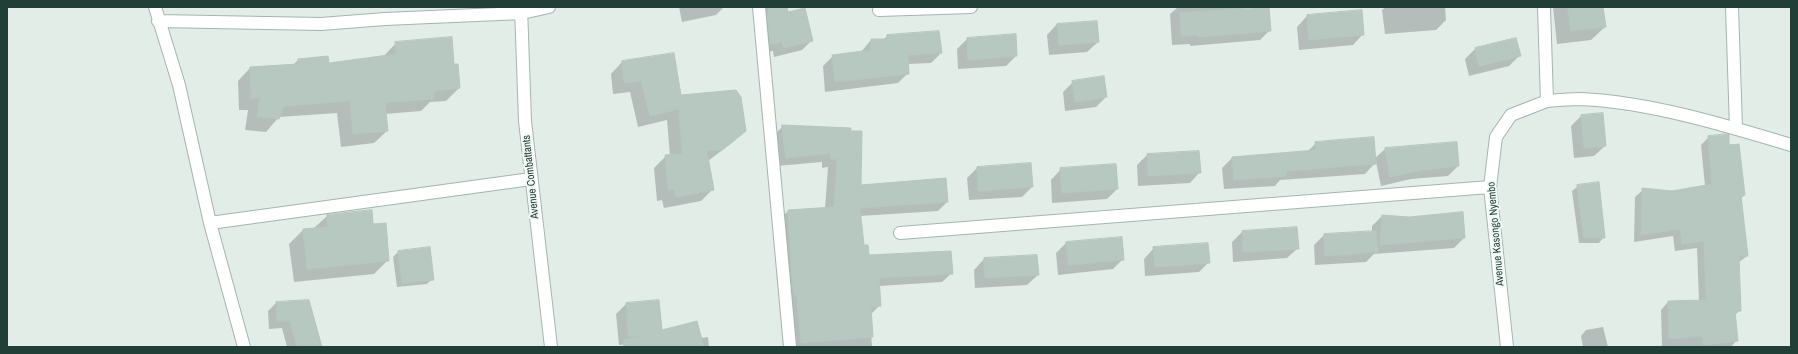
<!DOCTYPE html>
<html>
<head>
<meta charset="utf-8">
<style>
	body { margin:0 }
	#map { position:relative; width:1798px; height:354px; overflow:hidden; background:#e2ede8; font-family:"Archivo Narrow",sans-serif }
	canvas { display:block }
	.frame { position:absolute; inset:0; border:8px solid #213f37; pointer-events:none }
</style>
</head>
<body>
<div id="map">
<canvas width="1798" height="354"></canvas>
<div class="frame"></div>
</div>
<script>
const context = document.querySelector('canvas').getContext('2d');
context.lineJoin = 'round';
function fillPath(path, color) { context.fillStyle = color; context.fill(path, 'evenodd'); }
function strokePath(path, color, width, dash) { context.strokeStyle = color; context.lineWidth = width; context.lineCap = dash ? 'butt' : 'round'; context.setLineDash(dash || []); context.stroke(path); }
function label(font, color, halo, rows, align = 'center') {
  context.font = font + ' "Archivo Narrow",sans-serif'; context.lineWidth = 4; context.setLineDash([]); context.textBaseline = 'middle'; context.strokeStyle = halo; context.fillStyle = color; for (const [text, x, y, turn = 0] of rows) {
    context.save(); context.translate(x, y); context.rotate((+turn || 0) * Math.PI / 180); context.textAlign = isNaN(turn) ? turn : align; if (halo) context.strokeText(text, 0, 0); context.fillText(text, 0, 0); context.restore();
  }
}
fillPath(new Path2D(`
	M 679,7 L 724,7 L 716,15 L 682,22 Z
	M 758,7 L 786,7 L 787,13 L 812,40 L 802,50 L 774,57 L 773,51 L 761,53 Z
	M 1178,7 L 1242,7 L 1242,9 L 1270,30 L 1260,40 L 1190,46 L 1190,44 L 1172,45 L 1170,14 Z
	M 1386,7 L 1445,7 L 1446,20 L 1436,30 L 1385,34 L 1382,10 Z
	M 1553,7 L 1602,7 L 1605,27 L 1591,40 L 1557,44 Z
	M 1307,16 L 1363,34 L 1353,45 L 1299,50 L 1297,27 Z
	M 1057,24 L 1098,42 L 1087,52 L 1049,55 L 1047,35 Z
	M 887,36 L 941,53 L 931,63 L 908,64 L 908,73 L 898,83 L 825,92 L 823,66 L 833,56 L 861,52 L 871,40 L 883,40 Z
	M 1015,36 L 1016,56 L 1006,66 L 958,69 L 957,49 L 967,39 Z
	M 396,43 L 454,65 L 459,88 L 446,101 L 430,102 L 421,111 L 385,114 L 387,131 L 374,143 L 341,147 L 337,113 L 279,117 L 266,132 L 245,130 L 248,110 L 239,110 L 238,81 L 250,68 L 292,66 L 298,60 L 328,64 L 383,57 Z
	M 1475,49 L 1519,56 L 1509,66 L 1469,76 L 1465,59 Z
	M 622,62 L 745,130 L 733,142 L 708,161 L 713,189 L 701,201 L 664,208 L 662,200 L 657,201 L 654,168 L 666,156 L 670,156 L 667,120 L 638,127 L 630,92 L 613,94 L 611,74 Z
	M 1073,82 L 1106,97 L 1096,107 L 1065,111 L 1063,92 Z
	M 1581,116 L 1605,146 L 1594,156 L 1574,158 L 1571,126 Z
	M 783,126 L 850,128 L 860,186 L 947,202 L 938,211 L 860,216 L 863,247 L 868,256 L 952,273 L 942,282 L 879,286 L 880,305 L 870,315 L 872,347 L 792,347 L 779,220 L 788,211 L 825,209 L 828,167 L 822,168 L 822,162 L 777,166 L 774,135 Z
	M 1709,137 L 1728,147 L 1744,195 L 1741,199 L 1747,256 L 1738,263 L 1740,310 L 1735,315 L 1737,340 L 1731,347 L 1664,347 L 1662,346 L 1661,310 L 1668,302 L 1699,301 L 1697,248 L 1675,251 L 1673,236 L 1634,242 L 1635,197 L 1643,190 L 1672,192 L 1705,186 L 1701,145 Z
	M 1316,143 L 1374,159 L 1385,149 L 1456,143 L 1458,166 L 1448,176 L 1411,179 L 1381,186 L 1376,162 L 1365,174 L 1280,180 L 1275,186 L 1224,189 L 1222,168 L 1232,158 L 1307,152 Z
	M 1147,155 L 1200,172 L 1190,183 L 1138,186 L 1137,165 Z
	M 1116,166 L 1117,189 L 1107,199 L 1052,203 L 1051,180 L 1061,169 Z
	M 977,168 L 1032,187 L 1022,197 L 969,200 L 967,178 Z
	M 1578,186 L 1604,237 L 1599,243 L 1579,243 L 1572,191 Z
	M 327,216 L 372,225 L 388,260 L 374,274 L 294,282 L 289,244 L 303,230 L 313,229 Z
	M 1382,216 L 1464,238 L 1454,248 L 1374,254 L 1366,262 L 1315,265 L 1314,245 L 1324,235 L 1372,232 L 1372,226 Z
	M 1242,232 L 1298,248 L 1287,258 L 1233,262 L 1232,242 Z
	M 1066,243 L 1123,259 L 1113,269 L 1058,275 L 1056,253 Z
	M 1154,248 L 1209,262 L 1199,272 L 1145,276 L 1144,259 Z
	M 398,252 L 432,279 L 427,284 L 397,287 L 393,257 Z
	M 1036,256 L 1038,275 L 1027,285 L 975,288 L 974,270 L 984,259 Z
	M 276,303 L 321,347 L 287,347 L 282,328 L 269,329 L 268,311 Z
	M 626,304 L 661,331 L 701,338 L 708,337 L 709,347 L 631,347 L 630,344 L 619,345 L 616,314 Z
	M 1603,327 L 1608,347 L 1583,347 L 1581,336 L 1586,330 Z`), '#0003');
const building = new Path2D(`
	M 768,7 L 787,7 L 788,12 L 805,8 L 813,41 L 784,48 L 782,42 L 770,44 L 767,12 L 769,12 Z
	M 1269,7 L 1271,31 L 1199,37 L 1199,35 L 1181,36 L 1180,13 Z
	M 1568,7 L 1603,7 L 1606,27 L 1571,31 Z
	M 1362,10 L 1364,35 L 1309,40 L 1307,15 Z
	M 1097,21 L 1099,42 L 1059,45 L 1057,24 Z
	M 939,31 L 942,53 L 908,55 L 909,74 L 835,82 L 832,55 L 871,50 L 871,39 L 887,39 L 887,35 Z
	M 1016,34 L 1017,56 L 968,60 L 967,38 Z
	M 452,37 L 454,64 L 458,64 L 460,88 L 434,91 L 434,99 L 385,103 L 388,131 L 353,134 L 350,101 L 284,106 L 279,119 L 257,117 L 260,98 L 251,98 L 250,67 L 298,64 L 298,59 L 328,56 L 329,63 L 396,54 L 395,42 Z
	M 1516,38 L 1521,56 L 1479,66 L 1475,48 Z
	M 674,53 L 681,95 L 736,90 L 741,97 L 746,131 L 722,150 L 707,151 L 714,190 L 676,197 L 674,189 L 668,190 L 665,155 L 682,154 L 679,109 L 650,116 L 641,81 L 624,83 L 622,61 Z
	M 1104,76 L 1107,97 L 1075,102 L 1072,81 Z
	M 1603,113 L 1606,146 L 1584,148 L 1581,115 Z
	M 782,125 L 851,128 L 851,131 L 862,131 L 861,185 L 946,178 L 948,202 L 860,208 L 864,245 L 868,245 L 869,255 L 951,251 L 953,274 L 879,278 L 881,306 L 871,307 L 873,337 L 801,343 L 797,295 L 794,295 L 792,279 L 788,210 L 834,207 L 837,159 L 831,159 L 831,153 L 786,158 Z
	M 1729,134 L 1729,145 L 1739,144 L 1745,195 L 1741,196 L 1748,256 L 1739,256 L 1741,311 L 1735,311 L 1738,341 L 1703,345 L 1702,336 L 1669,339 L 1668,301 L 1706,300 L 1704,241 L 1682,244 L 1680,229 L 1641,235 L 1642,188 L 1672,191 L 1712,184 L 1708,136 Z
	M 1374,137 L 1376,164 L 1286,171 L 1286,176 L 1234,180 L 1232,157 L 1316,150 L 1315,142 Z
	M 1457,142 L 1459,166 L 1421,170 L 1390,177 L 1385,148 Z
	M 1199,151 L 1201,173 L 1148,176 L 1147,154 Z
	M 1031,163 L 1033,187 L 978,191 L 977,167 Z
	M 1116,164 L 1118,189 L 1062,193 L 1060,168 Z
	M 1599,182 L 1605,238 L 1584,238 L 1577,185 Z
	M 372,210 L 373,224 L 386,223 L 389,261 L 307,269 L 303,229 L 328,227 L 327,215 Z
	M 1463,212 L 1465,238 L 1380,245 L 1382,215 L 1409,217 Z
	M 1297,227 L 1299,249 L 1243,252 L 1242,231 Z
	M 1376,231 L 1378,252 L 1325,256 L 1324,234 Z
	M 1122,237 L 1124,260 L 1068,265 L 1066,242 Z
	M 1208,243 L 1210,263 L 1155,267 L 1153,247 Z
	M 430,247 L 434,280 L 402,283 L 398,251 Z
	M 1037,255 L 1039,275 L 985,278 L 984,258 Z
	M 309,300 L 322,347 L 297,347 L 290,321 L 277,321 L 276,302 Z
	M 659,300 L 662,330 L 697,321 L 704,347 L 624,347 L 623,340 L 640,336 L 628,336 L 626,303 Z`);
fillPath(building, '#b7c8c1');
strokePath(building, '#b4c7bf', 1);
const minor = new Path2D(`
	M 155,7 L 179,85 L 210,223 L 244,347
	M 521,7 L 525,121 L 551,347
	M 759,7 L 790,347
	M 1732,7 L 1736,128
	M 879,10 L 971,7
	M 158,21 L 321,24 L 385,19 L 522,13 L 549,7
	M 1547,101 C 1558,100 1570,99 1581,99 C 1649,102 1725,125 1791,145
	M 210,223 L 531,179
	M 900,233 L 1490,187
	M 1507,347 L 1490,187 L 1496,137 L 1511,115 L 1547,101 L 1544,7`);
strokePath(minor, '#a4b5af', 14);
strokePath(minor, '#fff', 12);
label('11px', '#213f37', '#f3f9f6', [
	["Avenue Combattants",531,177,-96],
	["Avenue Kasongo Nyembo",1496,234,-95]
]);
</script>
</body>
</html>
